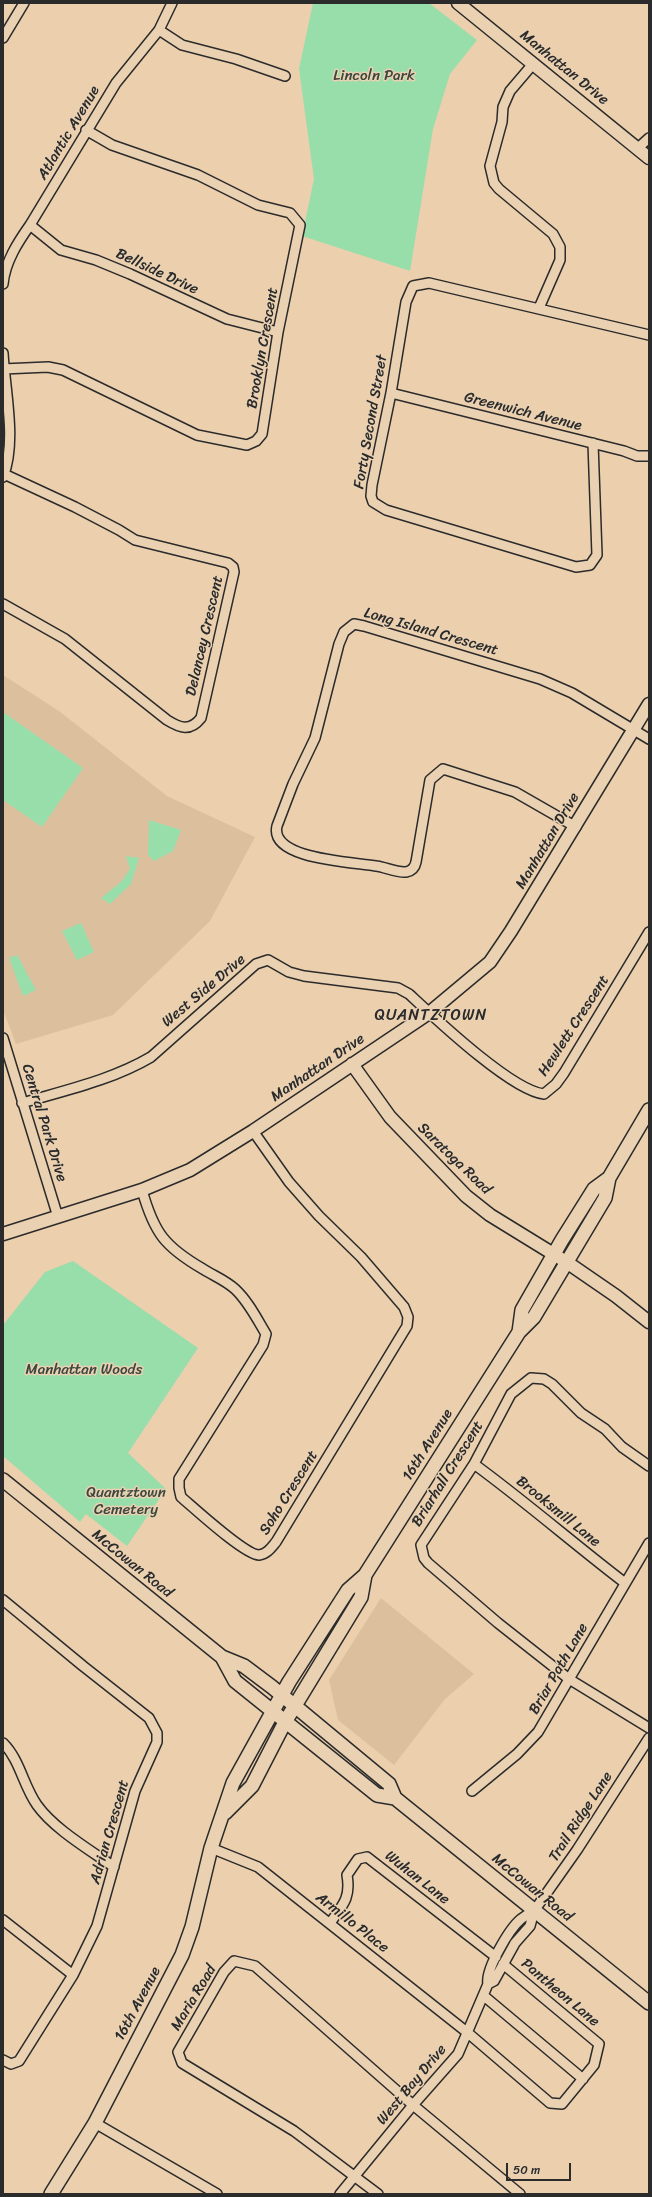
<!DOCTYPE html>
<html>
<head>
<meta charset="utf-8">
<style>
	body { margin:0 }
	#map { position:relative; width:652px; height:2197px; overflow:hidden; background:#eccfac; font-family:Sriracha,sans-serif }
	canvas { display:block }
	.frame { position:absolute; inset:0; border:4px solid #2b2b2b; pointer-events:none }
	.scale { position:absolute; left:506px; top:2163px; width:65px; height:18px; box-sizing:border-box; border:2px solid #2b2b2b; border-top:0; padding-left:5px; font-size:12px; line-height:14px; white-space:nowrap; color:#2b2b2b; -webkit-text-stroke:3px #ead1b2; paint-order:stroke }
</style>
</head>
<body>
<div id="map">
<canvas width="652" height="2197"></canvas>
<div class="frame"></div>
<div class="scale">50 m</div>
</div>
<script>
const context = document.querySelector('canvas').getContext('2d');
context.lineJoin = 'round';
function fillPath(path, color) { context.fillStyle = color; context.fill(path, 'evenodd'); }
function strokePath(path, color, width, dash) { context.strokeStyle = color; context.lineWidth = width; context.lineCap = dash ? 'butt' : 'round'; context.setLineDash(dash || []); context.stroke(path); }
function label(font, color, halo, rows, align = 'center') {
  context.font = font + ' Sriracha,sans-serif'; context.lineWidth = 3; context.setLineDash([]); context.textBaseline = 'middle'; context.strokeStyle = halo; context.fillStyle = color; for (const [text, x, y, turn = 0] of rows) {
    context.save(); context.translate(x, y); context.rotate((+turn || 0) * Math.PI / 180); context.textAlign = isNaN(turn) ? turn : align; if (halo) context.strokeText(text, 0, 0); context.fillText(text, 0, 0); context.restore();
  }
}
fillPath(new Path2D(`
	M 3,675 L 59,711 L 167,796 L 255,837 L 210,921 L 113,1015 L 16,1044 L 3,1010 Z
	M 381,1598 L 474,1674 L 445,1699 L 394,1765 L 338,1720 L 329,1680 Z`), '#dcc09e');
fillPath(new Path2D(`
	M 313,3 L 429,3 L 477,40 L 450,74 L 433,129 L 410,271 L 302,236 L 314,179 L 299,69 Z
	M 3,712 L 83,768 L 42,827 L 3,800 Z
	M 149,820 L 181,830 L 173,851 L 154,861 L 148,855 Z
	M 126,856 L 139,858 L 131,884 L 110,904 L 101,898 L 121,882 L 130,869 Z
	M 81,923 L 94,952 L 77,960 L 62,931 Z
	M 17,955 L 36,990 L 23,996 L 9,958 Z
	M 73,1261 L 198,1348 L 128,1453 L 166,1489 L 127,1546 L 86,1514 L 80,1522 L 3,1456 L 3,1325 L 45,1272 Z`), '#98deab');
const minor = new Path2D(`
	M 159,30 L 182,45 L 236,59 L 285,76
	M 3,38 L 24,3
	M 533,64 L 510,91 L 503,107 L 502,122 L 490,166 L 494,183 L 499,189 L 553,234 L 560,247 L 560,260 L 539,308
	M 638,148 L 649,138
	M 30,225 L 61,250 L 96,260 L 130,274 L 227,319 L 278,332
	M 3,284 C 5,262 18,242 30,225 L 116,83 L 159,30 L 172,3
	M 3,353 C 5,391 17,442 3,477
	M 3,369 L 48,367 L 63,370 L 197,435 L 247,445 L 256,441 L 262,434 L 278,332 L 300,225 L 290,213 L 258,205 L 198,175 L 112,145 L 86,130
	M 391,393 L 624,451 L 637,456 L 649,456
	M 593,443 L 597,555 L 590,565 L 576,567 L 386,510 L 373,502 L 371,496 L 372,485 L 391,393 L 406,302 L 413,286 L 429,283 L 649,335
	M 3,604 L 65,639 L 167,720 C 180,728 190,732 201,718 L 234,572 L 233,567 L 228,563 L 135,540 L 119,530 L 75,507 L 4,474
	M 576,827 L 515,792 L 443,769 L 430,780 L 416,862 C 415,867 412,871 406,872 C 397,873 385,867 376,866 C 355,862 269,860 277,826 L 293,784 L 315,738 L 339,644 L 344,632 L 354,624 L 364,626 L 540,679 L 572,693 L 649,739
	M 3,1038 L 58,1217
	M 22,1103 C 66,1090 112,1080 151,1057 L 256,964 L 268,960 L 289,972 L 304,976 L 398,988 L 409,994 C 435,1018 512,1091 544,1094 L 556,1084 L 564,1073 L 649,932
	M 142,1190 C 154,1233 165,1247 203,1269 C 214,1276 225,1280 235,1289 C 248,1301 257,1319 266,1334 L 263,1345 L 179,1479 L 179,1488 L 181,1497 C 194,1508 245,1555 259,1555 C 267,1554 271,1548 276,1542 L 407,1326 L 408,1317 L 404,1307 L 361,1257 L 319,1216 L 289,1182 L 253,1131
	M 474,1464 C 526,1502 574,1544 625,1583
	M 649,1466 L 622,1447 L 605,1429 L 581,1413 L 552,1384 L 544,1379 L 531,1378 L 511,1394 L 474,1464 L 421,1545 L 424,1558 L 428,1563 L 498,1623 L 569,1679 L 649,1728
	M 3,1600 L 83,1666 L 149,1718 L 157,1733 L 157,1742 L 135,1791 L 97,1926 L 73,1975 L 19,2061 L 11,2064 L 3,2060
	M 3,1743 C 20,1760 23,1785 37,1805 C 54,1829 90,1850 114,1867
	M 472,1791 L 517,1754 L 538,1732 L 649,1543
	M 211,1848 L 258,1867 L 468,2033 L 550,2103 L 562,2104 L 594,2065 L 599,2044 L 503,1964
	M 3,1920 L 73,1975
	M 330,1923 C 343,1905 351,1898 347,1875 L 358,1859 L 367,1857 L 496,1957
	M 488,1984 L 494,1981 L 515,1943 L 530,1926 L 534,1911 L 577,1850 L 649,1738
	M 484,1996 L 583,2079
	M 95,2123 L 217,2194
	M 340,2194 L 413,2105 L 458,2054 L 488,1984 C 485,1970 509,1929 521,1919 C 525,1916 530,1913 534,1911
	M 378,2194 L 294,2131 L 182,2063 L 178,2052 L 224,1972 L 234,1961 L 255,1966 L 413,2105 L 520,2194`);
const tertiary = new Path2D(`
	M 458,3 L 649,158
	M 352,1064 L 390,1117 L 466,1196 L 490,1215 L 568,1263 L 616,1296 L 649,1322
	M 3,1234 L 142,1190 L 190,1170 L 253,1131 L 429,1013 L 490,962 L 511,931 L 649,704`);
const secondary = new Path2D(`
	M 519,1332 L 522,1310 L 562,1240 L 594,1189 L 609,1178
	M 3,1480 L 222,1657 L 244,1666 L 272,1687 L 389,1784 L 395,1798
	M 222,1657 L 235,1681 L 377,1795 L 395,1798 L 649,2003
	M 225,1813 L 252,1786 L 285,1722 L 361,1597 L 365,1575
	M 51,2194 L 95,2123 L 182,1955 L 192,1927 L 211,1848 L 233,1783 L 289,1682 L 348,1590 L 365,1575 L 519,1332 L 534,1317 L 605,1198 L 609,1178 L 649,1110`);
strokePath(minor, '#2b2b2b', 12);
strokePath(tertiary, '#2b2b2b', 15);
strokePath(secondary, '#2b2b2b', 16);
strokePath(minor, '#ead1b2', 9);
strokePath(tertiary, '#ead1b2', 12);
strokePath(secondary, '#ead1b2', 13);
label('15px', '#2b2b2b', '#ead1b2', [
	["Manhattan Drive",564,68,39],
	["Atlantic Avenue",69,133,-59],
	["Bellside Drive",157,272,25],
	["Brooklyn Crescent",263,348,-80],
	["Greenwich Avenue",523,412,14],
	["Forty Second Street",371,422,-80],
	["Long Island Crescent",431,632,16],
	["Delancey Crescent",205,636,-77],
	["Manhattan Drive",548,841,-59],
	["West Side Drive",204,991,-40],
	["Hewlett Crescent",574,1026,-57],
	["Manhattan Drive",318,1068,-34],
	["Central Park Drive",44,1123,73],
	["Saratoga Road",454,1159,44],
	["16th Avenue",428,1445,-58],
	["Briarhall Crescent",448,1474,-58],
	["Soho Crescent",289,1493,-58],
	["Brooksmill Lane",558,1512,39],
	["McCowan Road",132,1564,39],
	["Briar Path Lane",559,1669,-60],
	["Trail Ridge Lane",581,1817,-57],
	["Adrian Crescent",110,1832,-74],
	["Wuhan Lane",417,1878,38],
	["McCowan Road",532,1888,39],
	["Armillo Place",352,1923,38],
	["Pantheon Lane",560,1993,40],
	["Maria Road",194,1998,-59],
	["16th Avenue",138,2004,-62],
	["West Bay Drive",412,2085,-50]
]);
label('15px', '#3b463e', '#ead1b2', [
	["Lincoln Park",374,76],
	["Manhattan Woods",84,1370],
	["Quantztown",126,1493],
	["Cemetery",126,1510]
]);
context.letterSpacing = '1px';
label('16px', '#2b2b2b', '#ead1b2', [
	["QUANTZTOWN",431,1016]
]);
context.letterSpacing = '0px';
</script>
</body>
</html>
